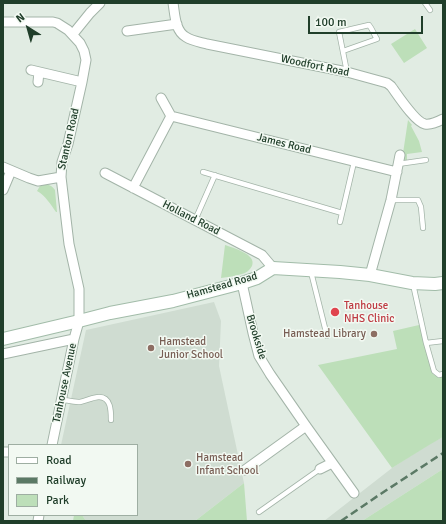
<!DOCTYPE html>
<html>
<head>
<meta charset="utf-8">
<style>
	body { margin:0 }
	#map { position:relative; width:446px; height:524px; overflow:hidden; background:#e1ece3; font-family:Signika,sans-serif }
	canvas { display:block }
	.frame { position:absolute; inset:0; border:4px solid #203e2a; pointer-events:none }
	.legend { position:absolute; left:8px; top:444px; width:130px; height:72px; box-sizing:border-box; background:#f2f9f2; border:1px solid #9eaea2; margin:0; padding:5px 7px; list-style:none; font-size:12px; color:#203e2a }
	.legend li { display:flex; align-items:center; gap:8px; height:20px }
	.legend b { width:20px; border:1px solid #9eaea2 }
	.north { position:absolute; left:8px; top:8px; width:40px; height:40px; -webkit-text-stroke:3px #f2f9f2; paint-order:stroke; rotate:323deg; font-size:11px; font-weight:700; line-height:16px; text-align:center; color:#203e2a }
	.north::after { content:''; display:block; margin:auto; width:14px; height:18px; background:#203e2a; clip-path:polygon(50% 0,100% 100%,50% 72%,0 100%) }
	.scale { position:absolute; left:308px; top:16px; width:115px; height:18px; box-sizing:border-box; border:2px solid #203e2a; border-top:0; padding-left:5px; font-size:12px; line-height:14px; white-space:nowrap; color:#203e2a; -webkit-text-stroke:3px #f2f9f2; paint-order:stroke }
</style>
</head>
<body>
<div id="map">
<canvas width="446" height="524"></canvas>
<div class="frame"></div>
<ul class="legend">
<li><b style="height:5px;background:#fff"></b>Road</li>
<li><b style="height:5px;background:#5b7965"></b>Railway</li>
<li><b style="height:11px;background:#bddfb9"></b>Park</li>
</ul>
<div class="north">N</div>
<div class="scale">100 m</div>
</div>
<script>
const context = document.querySelector('canvas').getContext('2d');
context.lineJoin = 'round';
function fillPath(path, color) { context.fillStyle = color; context.fill(path, 'evenodd'); }
function strokePath(path, color, width, dash) { context.strokeStyle = color; context.lineWidth = width; context.lineCap = dash ? 'butt' : 'round'; context.setLineDash(dash || []); context.stroke(path); }
function label(font, color, halo, rows, align = 'center') {
  context.font = font + ' Signika,sans-serif'; context.lineWidth = 3; context.setLineDash([]); context.textBaseline = 'middle'; context.strokeStyle = halo; context.fillStyle = color; for (const [text, x, y, turn = 0] of rows) {
    context.save(); context.translate(x, y); context.rotate((+turn || 0) * Math.PI / 180); context.textAlign = isNaN(turn) ? turn : align; if (halo) context.strokeText(text, 0, 0); context.fillText(text, 0, 0); context.restore();
  }
}
fillPath(new Path2D(`
	M 214,302 L 221,321 L 219,366 L 244,483 L 195,521 L 86,521 L 82,515 L 137,515 L 137,445 L 61,445 L 86,330 Z
	M 443,437 L 443,469 L 362,521 L 324,521 L 392,468 L 429,444 Z`), '#cfdcd1');
fillPath(new Path2D(`
	M 415,29 L 427,48 L 404,63 L 391,44 Z
	M 408,120 L 412,125 L 411,126 L 419,141 L 422,152 L 407,154 L 407,160 L 402,160 Z
	M 43,185 C 48,184 52,185 55,190 L 57,212 L 56,212 C 51,205 45,195 37,191 L 40,186 Z
	M 225,245 C 233,248 257,254 252,266 C 250,270 246,273 242,274 C 235,276 228,277 221,278 Z
	M 419,325 L 426,344 L 433,374 L 438,377 L 443,376 L 443,437 L 429,445 L 392,468 L 318,365 L 397,349 L 393,331 Z
	M 443,469 L 443,521 L 362,521 Z
	M 244,483 L 247,521 L 195,521 Z
	M 74,515 L 82,515 L 86,521 L 73,521 Z`), '#bddfb9');
const service = new Path2D(`
	M 425,3 L 430,10
	M 343,51 L 377,39 C 374,35 373,30 369,25 L 339,32 L 347,72
	M 398,164 L 426,160
	M 203,172 L 342,213
	M 391,200 L 418,200 L 421,207 L 423,228
	M 196,218 L 215,175
	M 340,222 L 354,162
	M 311,272 L 327,336
	M 413,284 L 426,343
	M 443,341 L 426,343 L 434,371 L 439,375 L 443,374
	M 61,400 C 67,400 74,402 80,402 C 86,401 93,397 99,397 C 111,397 111,411 111,420
	M 259,512 L 320,469`);
const minor = new Path2D(`
	M 173,3 C 175,15 175,31 186,37 C 192,41 200,42 207,44 L 347,72 L 387,83 L 391,86 C 397,94 415,122 425,124 C 431,125 437,122 443,119
	M 3,22 L 53,22 L 57,23 L 68,30 L 80,43 L 84,51 L 86,60 L 82,82 L 68,144 L 62,162 L 61,177 L 69,244 L 79,289 L 79,321 L 74,339 L 52,445
	M 127,31 L 177,24
	M 73,34 L 90,13 L 100,3
	M 31,70 L 82,82
	M 38,82 L 39,72
	M 161,98 L 171,116
	M 3,167 L 29,178 L 38,181 L 61,177
	M 105,173 L 262,255 L 273,268
	M 133,188 L 171,116 L 397,172
	M 3,190 L 11,171
	M 370,275 L 391,200 L 400,155
	M 242,283 L 253,333 L 259,356 L 270,374 L 306,426 L 354,493
	M 3,354 L 74,339
	M 3,452 L 9,452
	M 320,469 L 332,463
	M 245,470 L 306,426
	M 38,521 L 39,515`);
const secondary = new Path2D(`
	M 3,339 L 79,321 L 110,313 L 173,301 L 242,283 L 257,278 L 273,268 L 340,272 L 370,275 L 412,283 L 435,284 L 443,283`);
strokePath(service, '#a3b4a8', 6);
strokePath(minor, '#a3b4a8', 11);
strokePath(secondary, '#a2bca9', 14);
strokePath(service, '#fff', 4.5);
strokePath(minor, '#fff', 9);
strokePath(secondary, '#fff', 12);
strokePath(new Path2D(`
	M 341,521 L 379,495 L 443,453`), '#5b7965', 2.5, [8, 4]);
for (const [x, y, r, color] of [
	[335,312,5,"#e0444e"],
	[374,334,4,"#8d6e63"],
	[151,348,4,"#8d6e63"],
	[188,464,4,"#8d6e63"]
]) { const dot = new Path2D(); dot.arc(x, y, r, 0, 2 * Math.PI); context.fillStyle = color; context.fill(dot); strokePath(dot, '#f2f9f2', 1.5); }
label('11px', '#203e2a', '#f2f9f2', [
	["Woodfort Road",315,66,12],
	["Stanton Road",69,139,-77],
	["James Road",284,144,14],
	["Holland Road",191,218,27],
	["Hamstead Road",222,286,-16],
	["Brookside",256,337,73],
	["Tanhouse Avenue",65,383,-78]
]);
label('11px', '#be3a42', '#f2f9f2', [
	["Tanhouse",344,306],
	["NHS Clinic",344,319]
], 'left');
label('11px', '#785e54', '#f2f9f2', [
	["Hamstead Library",366,334,"right"],
	["Hamstead",159,342],
	["Junior School",159,355],
	["Hamstead",196,458],
	["Infant School",196,471]
], 'left');
</script>
</body>
</html>
